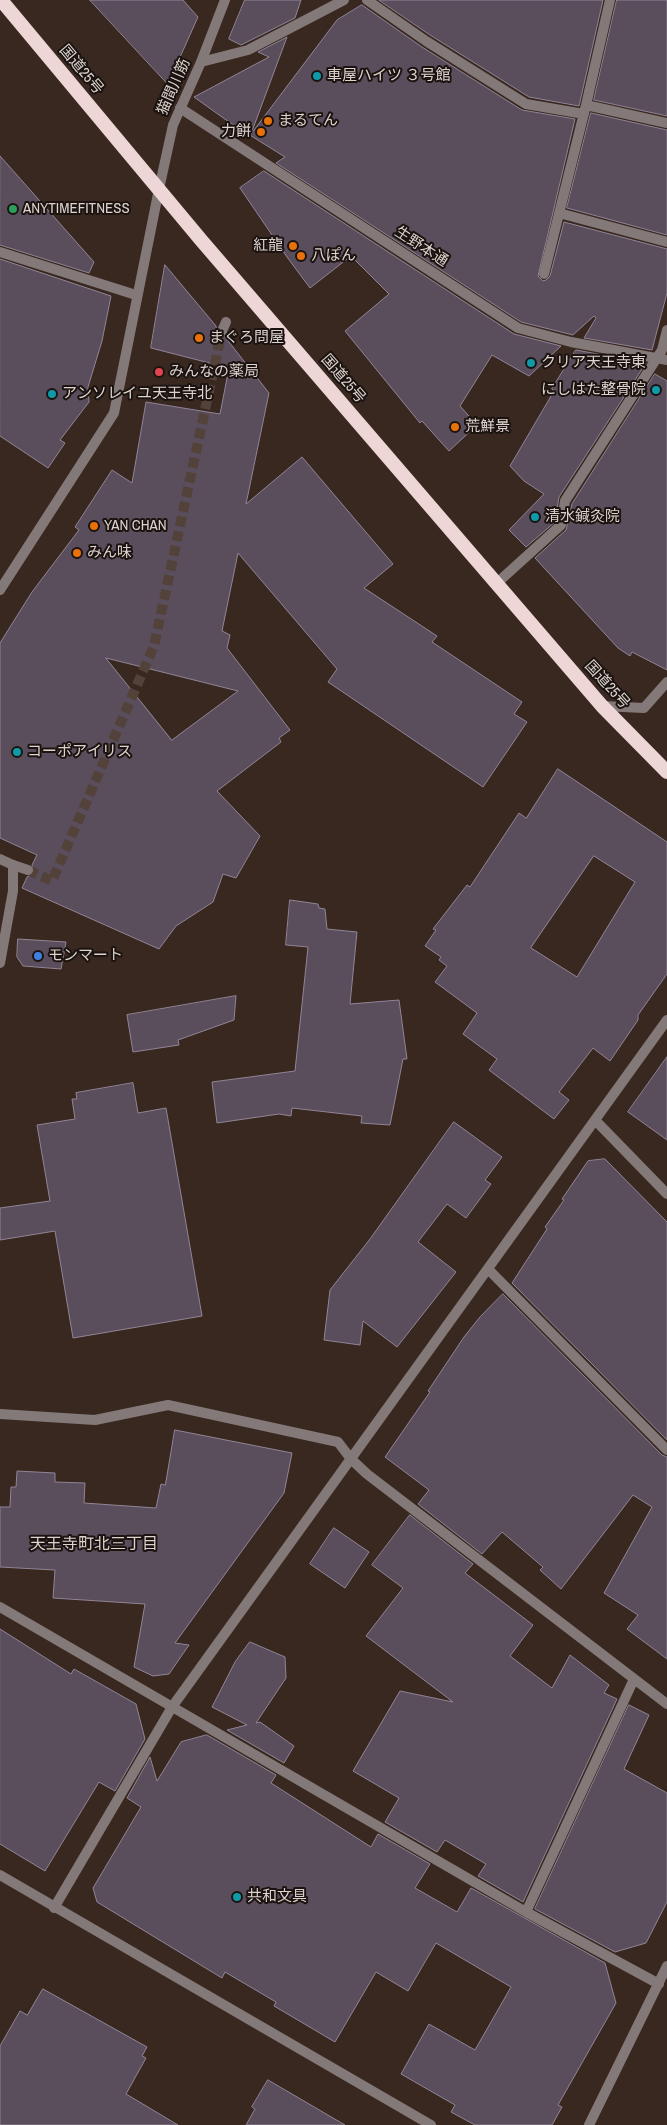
<!DOCTYPE html>
<html>
<head>
<meta charset="utf-8">
<style>
	body { margin:0 }
	canvas { display:block; background:#392820 }
</style>
</head>
<body>
<canvas width="667" height="2125"></canvas>
<script>
const context = document.querySelector('canvas').getContext('2d');
context.lineJoin = 'round';
function fillPath(path, color) { context.fillStyle = color; context.fill(path, 'evenodd'); }
function strokePath(path, color, width, dash) { context.strokeStyle = color; context.lineWidth = width; context.lineCap = dash ? 'butt' : 'round'; context.setLineDash(dash || []); context.stroke(path); }
function label(font, color, halo, rows, align = 'center') {
  context.font = font + ' "Archivo Narrow","Noto Sans JP",sans-serif'; context.lineWidth = 4; context.setLineDash([]); context.textBaseline = 'middle'; context.strokeStyle = halo; context.fillStyle = color; for (const [text, x, y, turn = 0] of rows) {
    context.save(); context.translate(x, y); context.rotate((+turn || 0) * Math.PI / 180); context.textAlign = isNaN(turn) ? turn : align; if (halo) context.strokeText(text, 0, 0); context.fillText(text, 0, 0); context.restore();
  }
}
const building = new Path2D(`
	M 90,0 L 183,0 L 198,17 L 168,84 Z
	M 245,0 L 301,0 L 295,18 L 241,45 L 229,39 Z
	M 379,0 L 603,0 L 579,106 L 529,97 L 430,35 Z
	M 617,0 L 667,0 L 667,116 L 594,100 Z
	M 362,5 L 422,47 L 522,110 L 575,119 L 538,276 L 543,281 L 546,280 L 550,276 L 564,222 L 667,249 L 667,293 L 652,350 L 584,338 L 596,318 L 594,316 L 573,335 L 521,322 L 276,163 L 285,157 L 229,122 L 194,97 L 269,57 L 258,52 L 287,37 L 251,134 L 337,20 Z
	M 591,113 L 667,130 L 667,235 L 567,208 Z
	M 0,156 L 94,262 L 89,273 L 0,245 Z
	M 264,171 L 514,334 L 561,346 L 529,376 L 492,355 L 460,406 L 477,425 L 449,451 L 422,421 L 420,423 L 345,331 L 389,294 L 351,256 L 310,288 L 287,257 L 240,188 Z
	M 0,259 L 111,296 L 102,341 L 88,387 L 89,402 L 60,440 L 65,443 L 48,468 L 0,436 Z
	M 165,265 L 216,326 L 217,335 L 225,337 L 269,393 L 246,504 L 302,457 L 393,564 L 364,588 L 437,636 L 432,642 L 522,702 L 514,714 L 527,722 L 483,787 L 328,682 L 337,669 L 238,553 L 222,631 L 230,635 L 227,648 L 290,730 L 279,738 L 281,742 L 217,791 L 260,836 L 236,878 L 223,874 L 213,902 L 176,926 L 159,949 L 22,888 L 27,877 L 34,873 L 32,865 L 37,855 L 0,838 L 0,643 L 32,592 L 79,530 L 75,527 L 112,470 L 132,483 L 146,402 L 220,414 L 229,368 L 151,348 ZM 106,658 L 238,691 L 172,740 Z
	M 576,350 L 646,363 L 559,497 L 555,522 L 526,547 L 509,530 L 544,494 L 524,481 L 510,466 L 554,391 L 552,389 Z
	M 655,374 L 667,381 L 667,670 L 632,652 L 630,656 L 618,648 L 535,558 L 566,530 L 572,504 Z
	M 558,769 L 667,842 L 667,974 L 638,1015 L 638,1020 L 610,1061 L 593,1048 L 559,1092 L 569,1100 L 554,1119 L 489,1070 L 497,1059 L 463,1034 L 477,1013 L 435,982 L 447,966 L 439,960 L 441,957 L 425,946 L 436,930 L 433,929 L 467,885 L 470,887 L 519,813 L 526,818 ZM 594,856 L 635,882 L 577,977 L 531,948 Z
	M 290,900 L 318,904 L 319,908 L 325,909 L 327,929 L 357,932 L 350,1004 L 399,1000 L 407,1059 L 403,1059 L 390,1125 L 361,1123 L 362,1116 L 292,1108 L 291,1116 L 279,1114 L 217,1123 L 212,1082 L 295,1071 L 308,947 L 286,945 Z
	M 18,939 L 66,942 L 61,969 L 23,966 L 17,957 Z
	M 236,996 L 234,1020 L 178,1040 L 179,1045 L 133,1052 L 127,1015 Z
	M 667,1057 L 667,1140 L 628,1112 Z
	M 133,1083 L 138,1113 L 166,1108 L 202,1316 L 73,1338 L 55,1231 L 0,1240 L 0,1208 L 50,1201 L 37,1125 L 75,1119 L 72,1099 L 77,1099 L 76,1093 Z
	M 454,1122 L 502,1157 L 485,1180 L 491,1184 L 466,1218 L 447,1204 L 418,1242 L 456,1272 L 397,1347 L 363,1321 L 360,1345 L 324,1340 L 330,1290 L 370,1239 Z
	M 605,1159 L 667,1222 L 667,1440 L 512,1283 L 547,1229 L 545,1227 L 564,1200 L 562,1199 L 588,1161 Z
	M 503,1294 L 662,1455 L 667,1457 L 667,1659 L 627,1629 L 638,1615 L 604,1593 L 652,1507 L 633,1495 L 561,1589 L 540,1570 L 543,1567 L 502,1532 L 482,1554 L 418,1504 L 429,1490 L 385,1457 L 430,1392 L 428,1391 L 464,1337 L 480,1317 Z
	M 175,1430 L 292,1453 L 284,1493 L 175,1643 L 189,1645 L 169,1674 L 153,1676 L 134,1667 L 145,1604 L 53,1598 L 55,1570 L 0,1567 L 0,1507 L 10,1507 L 11,1487 L 16,1487 L 17,1471 L 55,1473 L 55,1482 L 85,1483 L 84,1503 L 156,1508 L 161,1484 L 165,1485 Z
	M 410,1515 L 473,1564 L 465,1573 L 533,1625 L 510,1656 L 552,1688 L 570,1655 L 609,1685 L 604,1693 L 617,1699 L 523,1902 L 478,1876 L 486,1864 L 445,1840 L 437,1852 L 385,1822 L 399,1798 L 353,1771 L 400,1691 L 453,1702 L 366,1636 L 403,1588 L 372,1565 Z
	M 334,1528 L 369,1552 L 345,1588 L 310,1564 Z
	M 0,1629 L 71,1674 L 74,1669 L 136,1704 L 145,1739 L 115,1791 L 99,1782 L 45,1871 L 0,1844 Z
	M 250,1642 L 285,1657 L 286,1678 L 256,1723 L 260,1722 L 294,1746 L 284,1763 L 227,1730 L 247,1725 L 212,1707 L 235,1662 Z
	M 629,1705 L 649,1715 L 624,1769 L 667,1793 L 667,1902 L 646,1943 L 615,1952 L 535,1909 Z
	M 207,1735 L 276,1775 L 271,1783 L 371,1847 L 378,1834 L 430,1864 L 415,1888 L 457,1912 L 471,1888 L 605,1963 L 616,2003 L 558,2105 L 562,2107 L 552,2125 L 475,2125 L 451,2112 L 455,2105 L 401,2074 L 429,2024 L 475,2050 L 511,1987 L 436,1943 L 408,1991 L 376,1972 L 335,2042 L 274,2006 L 276,2002 L 225,1972 L 222,1978 L 97,1902 L 93,1888 L 141,1807 L 127,1798 L 150,1757 L 157,1781 L 181,1742 Z
	M 43,1989 L 147,2047 L 142,2056 L 146,2058 L 126,2094 L 178,2125 L 0,2125 L 0,2046 L 20,2011 L 27,2015 Z
	M 268,2080 L 345,2125 L 246,2125 L 255,2109 L 252,2107 Z`);
fillPath(building, '#5a4e5d');
strokePath(building, '#918495', 1);
strokePath(new Path2D(`
	M 28,870 L 52,881 L 154,646 L 222,331`), '#52423a', 10, [10, 5]);
strokePath(new Path2D(`
	M 180,108 L 518,328 L 571,342 L 667,360
	M 222,331 L 226,322
	M 13,865 L 28,870`), '#847979', 10);
strokePath(new Path2D(`
	M 367,0 L 426,41 L 526,104 L 584,114
	M 201,62 L 248,50 L 344,0
	M 586,105 L 667,123
	M 159,189 L 173,125 L 201,62 L 225,0
	M 559,213 L 667,242
	M 0,252 L 136,295
	M 544,274 L 586,105 L 610,0
	M 497,583 L 561,525 L 565,501 L 662,350 L 667,330
	M 602,706 L 644,708 L 667,682
	M 0,859 L 13,865 L 13,891 L 0,963
	M 595,1120 L 667,1194
	M 488,1269 L 667,1450
	M 351,1459 L 367,1474 L 667,1704
	M 0,1607 L 526,1912 L 659,1984
	M 54,1908 L 172,1707 L 667,1020
	M 526,1912 L 634,1679
	M 589,2125 L 667,1966`), '#847979', 10);
strokePath(new Path2D(`
	M 0,590 L 114,413 L 159,189
	M 0,1414 L 95,1420 L 168,1405 L 338,1442 L 351,1459
	M 0,1875 L 431,2125`), '#847979', 10);
strokePath(new Path2D(`
	M 1,0 L 201,240 L 602,706 L 667,772`), '#eed6d6', 14);
for (const [x, y, r, color] of [
	[317,76,5,"#0f9aa8"],
	[268,121,5,"#e8710a"],
	[261,132,5,"#e8710a"],
	[13,209,5,"#2e9e5b"],
	[293,246,5,"#e8710a"],
	[301,256,5,"#e8710a"],
	[199,338,5,"#e8710a"],
	[531,363,5,"#0f9aa8"],
	[159,372,5,"#e0444e"],
	[656,390,5,"#0f9aa8"],
	[52,394,5,"#0f9aa8"],
	[455,427,5,"#e8710a"],
	[535,517,5,"#0f9aa8"],
	[94,526,5,"#e8710a"],
	[77,553,5,"#e8710a"],
	[17,752,5,"#0f9aa8"],
	[38,956,5,"#3f7fe0"],
	[237,1897,5,"#0f9aa8"]
]) { const dot = new Path2D(); dot.arc(x, y, r, 0, 2 * Math.PI); context.fillStyle = color; context.fill(dot); strokePath(dot, '#1a130f', 2); }
label('15px', '#ddd2cd', '#1a130f', [
	["国道25号",81,70,50],
	["猫間川筋",174,87,-66],
	["生野本通",421,247,33],
	["国道25号",343,379,49],
	["国道25号",607,685,48]
]);
label('15px', '#ddd2cd', '#1a130f', [
	["車屋ハイツ ３号館",327,76],
	["まるてん",278,121],
	["力餅",251,132,"right"],
	["ANYTIMEFITNESS",23,209],
	["紅龍",283,246,"right"],
	["八ぽん",311,256],
	["まぐろ問屋",209,338],
	["クリア天王寺東",541,363],
	["みんなの薬局",169,372],
	["にしはた整骨院",646,390,"right"],
	["アンソレイユ天王寺北",62,394],
	["荒鮮景",465,427],
	["清水鍼灸院",545,517],
	["YAN CHAN",104,526],
	["みん味",87,553],
	["コーポアイリス",27,752],
	["モンマート",48,956],
	["共和文具",247,1897]
], 'left');
label('16px', '#ddd2cd', '#1a130f', [
	["天王寺町北三丁目",94,1545]
]);
</script>
</body>
</html>
